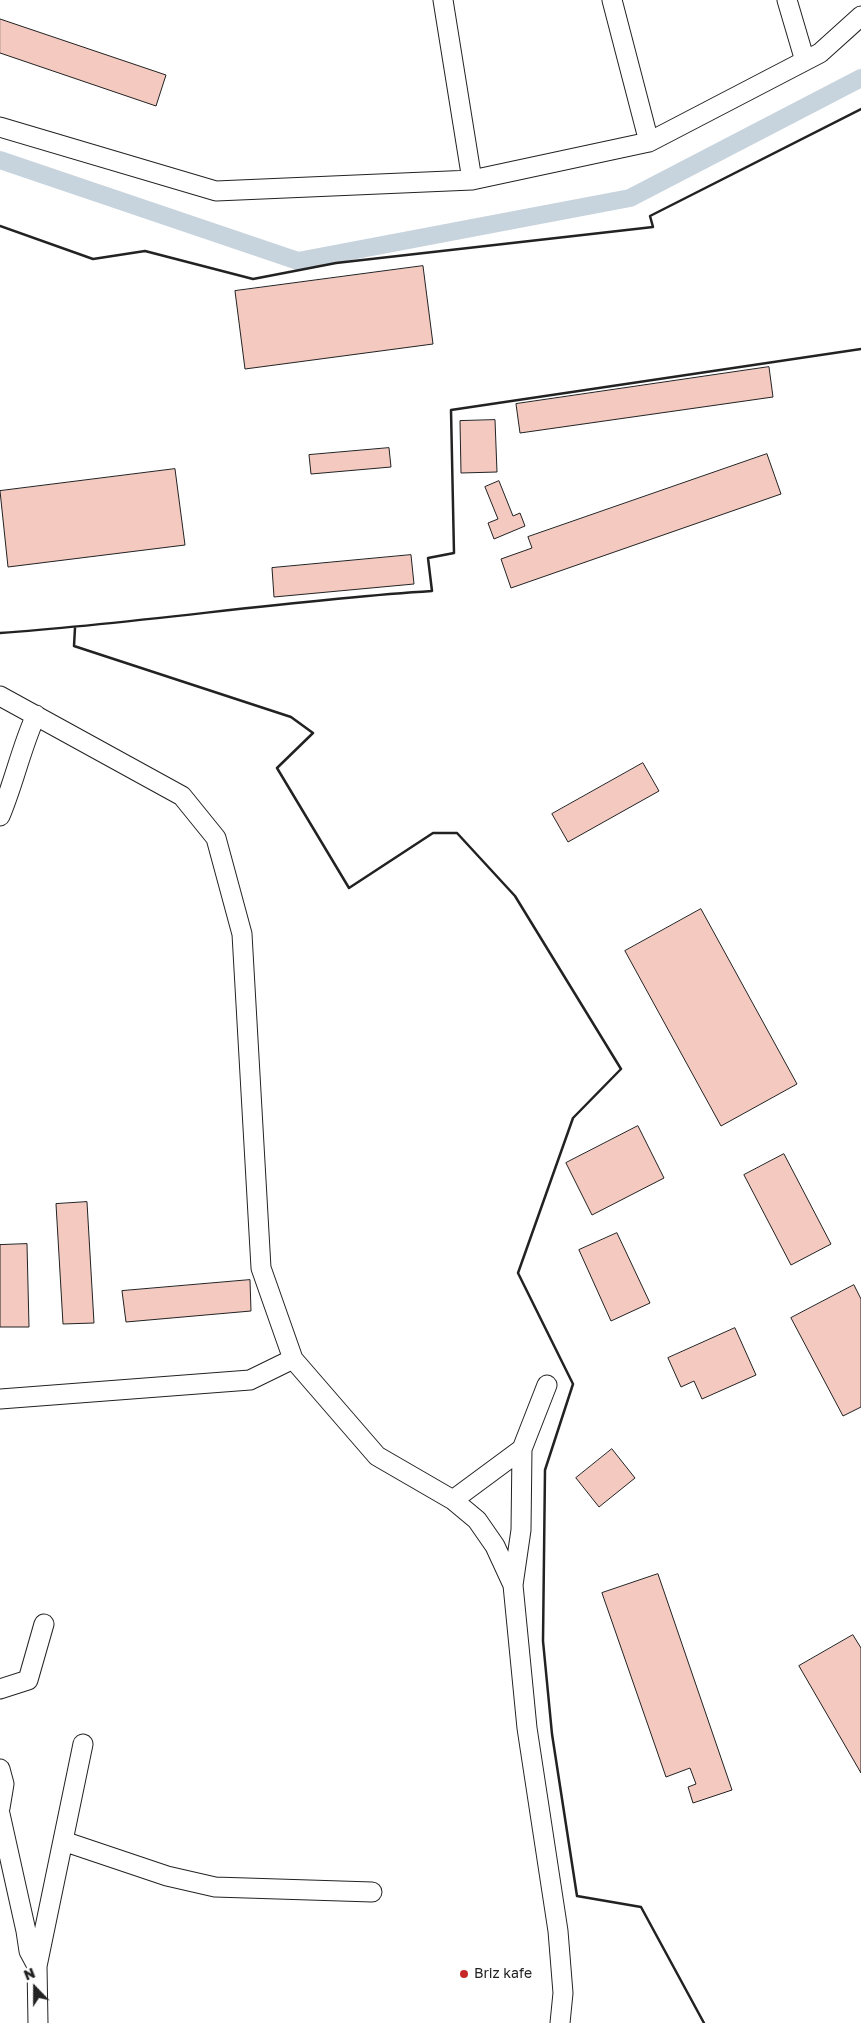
<!DOCTYPE html>
<html>
<head>
<meta charset="utf-8">
<style>
	body { margin:0 }
	#map { position:relative; width:861px; height:2023px; overflow:hidden; background:#fff; font-family:"Golos Text",sans-serif }
	canvas { display:block }
	.north { position:absolute; left:10px; top:1963px; width:50px; height:50px; -webkit-text-stroke:4px #fff; paint-order:stroke; rotate:338deg; font-size:14px; font-weight:700; line-height:20px; text-align:center; color:#222 }
	.north::after { content:''; display:block; margin:auto; width:18px; height:22px; background:#222; clip-path:polygon(50% 0,100% 100%,50% 72%,0 100%) }
</style>
</head>
<body>
<div id="map">
<canvas width="861" height="2023"></canvas>
<div class="north">N</div>
</div>
<script>
const context = document.querySelector('canvas').getContext('2d');
context.lineJoin = 'round';
function strokePath(path, color, width, dash) { context.strokeStyle = color; context.lineWidth = width; context.lineCap = dash ? 'butt' : 'round'; context.setLineDash(dash || []); context.stroke(path); }
function fillPath(path, color) { context.fillStyle = color; context.fill(path, 'evenodd'); }
function label(font, color, halo, rows, align = 'center') {
  context.font = font + ' "Golos Text",sans-serif'; context.lineWidth = 4; context.setLineDash([]); context.textBaseline = 'middle'; context.strokeStyle = halo; context.fillStyle = color; for (const [text, x, y, turn = 0] of rows) {
    context.save(); context.translate(x, y); context.rotate((+turn || 0) * Math.PI / 180); context.textAlign = isNaN(turn) ? turn : align; if (halo) context.strokeText(text, 0, 0); context.fillText(text, 0, 0); context.restore();
  }
}
strokePath(new Path2D(`
	M 0,160 L 298,261 L 630,198 L 861,78`), '#c7d3dd', 18);
const building = new Path2D(`
	M 0,19 L 166,75 L 156,106 L 0,53 Z
	M 423,266 L 433,344 L 245,369 L 235,291 Z
	M 769,367 L 773,397 L 520,433 L 516,404 Z
	M 495,420 L 497,472 L 461,473 L 460,421 Z
	M 389,448 L 391,467 L 311,474 L 309,455 Z
	M 767,454 L 781,494 L 511,588 L 501,559 L 532,548 L 528,537 Z
	M 175,469 L 185,545 L 8,567 L 0,491 Z
	M 499,481 L 513,516 L 520,513 L 525,526 L 494,539 L 488,523 L 498,519 L 485,487 Z
	M 411,555 L 414,584 L 274,597 L 272,568 Z
	M 643,763 L 659,791 L 568,842 L 552,814 Z
	M 701,909 L 797,1084 L 721,1126 L 625,951 Z
	M 638,1126 L 664,1178 L 592,1215 L 566,1163 Z
	M 784,1154 L 831,1244 L 791,1265 L 744,1175 Z
	M 87,1202 L 94,1323 L 63,1324 L 56,1204 Z
	M 617,1233 L 650,1303 L 611,1321 L 579,1250 Z
	M 27,1244 L 29,1327 L 0,1327 L 0,1245 Z
	M 250,1280 L 251,1311 L 126,1322 L 122,1291 Z
	M 854,1285 L 861,1299 L 861,1407 L 843,1416 L 791,1318 Z
	M 735,1328 L 756,1375 L 702,1399 L 694,1381 L 681,1387 L 668,1358 Z
	M 612,1449 L 635,1478 L 599,1507 L 576,1478 Z
	M 658,1574 L 732,1790 L 693,1803 L 688,1787 L 696,1784 L 690,1768 L 666,1777 L 602,1593 Z
	M 853,1635 L 861,1648 L 861,1773 L 799,1666 Z`);
fillPath(building, '#f3c9c0');
strokePath(building, '#222', 1);
const minor = new Path2D(`
	M 443,0 L 472,180
	M 612,0 L 649,142
	M 787,0 L 805,61
	M 0,127 L 216,191 L 472,180 L 649,142 L 820,53 L 861,16
	M 0,696 L 182,796 L 216,838 L 242,934 L 261,1268 L 293,1359 L 377,1456 L 453,1500 L 477,1520 L 495,1546 L 513,1585 L 527,1728 L 558,1931 L 563,1993 L 560,2023
	M 0,816 C 14,783 21,748 36,715
	M 0,1399 L 250,1380 L 293,1359
	M 453,1500 L 522,1449
	M 513,1585 L 521,1530 L 522,1449 L 547,1385
	M 0,1689 L 28,1680 L 44,1624
	M 0,1769 L 4,1784 L 0,1808
	M 0,1814 L 26,1931 L 29,1951 L 37,1966 L 38,2023
	M 63,1841 L 167,1876 L 215,1887 L 372,1892
	M 37,1966 L 83,1744`);
strokePath(minor, '#222', 21);
strokePath(minor, '#fff', 19);
strokePath(new Path2D(`
	M 0,226 L 93,259 L 145,251 L 253,279 L 336,263 L 653,227 L 650,216 L 861,109
	M 75,628 L 74,646 L 291,717 L 313,733 L 277,768 L 349,888 L 433,833 L 457,833 L 515,896 L 621,1069 L 573,1118 L 518,1273 L 573,1384 L 545,1470 L 543,1641 L 552,1734 L 577,1896 L 641,1907 L 704,2023
	M 0,633 C 144,623 287,600 432,591 L 428,558 L 454,553 L 451,410 L 861,349`), '#222', 2.5);
for (const [x, y, r, color] of [
	[464,1974,5,"#c62828"]
]) { const dot = new Path2D(); dot.arc(x, y, r, 0, 2 * Math.PI); context.fillStyle = color; context.fill(dot); strokePath(dot, '#fff', 2); }
label('14px', '#222', '#fff', [
	["Briz kafe",474,1974]
], 'left');
</script>
</body>
</html>
